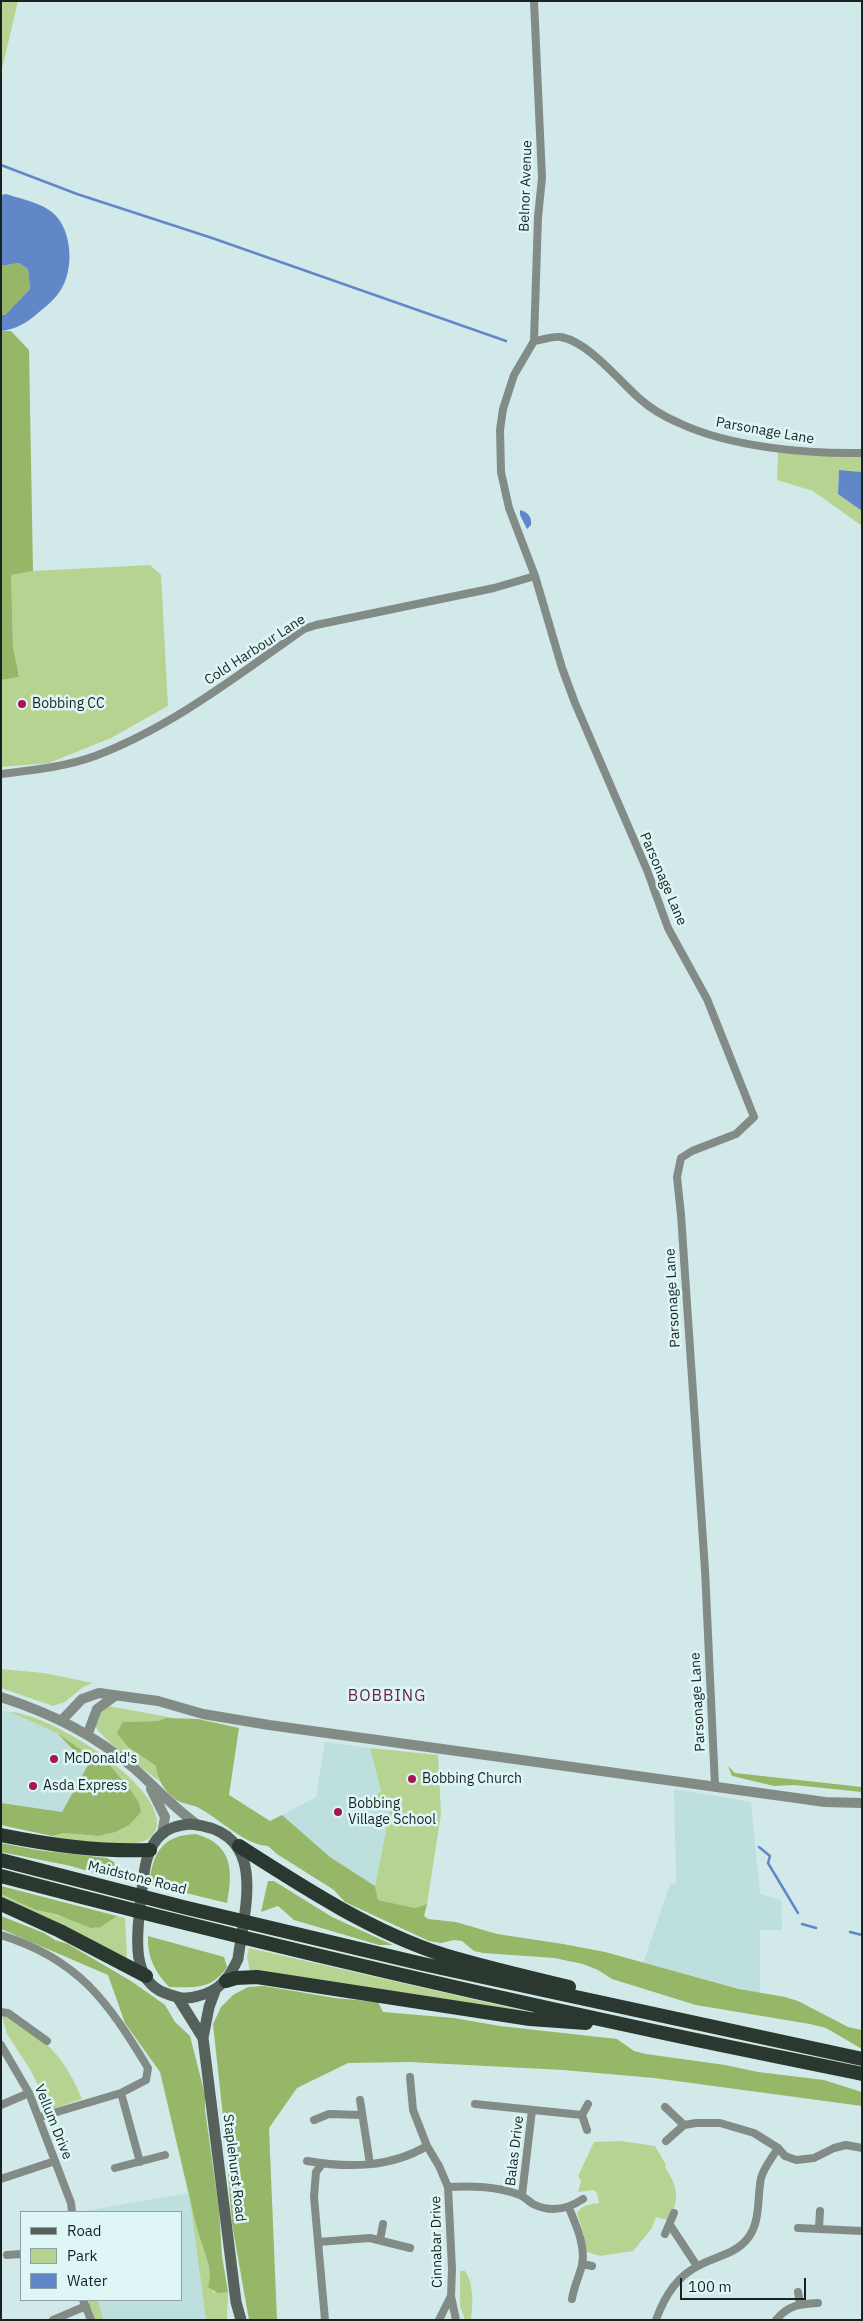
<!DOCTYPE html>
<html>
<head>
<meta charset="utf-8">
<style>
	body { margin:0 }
	#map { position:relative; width:863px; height:2321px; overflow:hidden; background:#d1eae9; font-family:"IBM Plex Sans",sans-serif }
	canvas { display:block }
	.frame { position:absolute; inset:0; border:2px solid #192221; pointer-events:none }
	.legend { position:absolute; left:20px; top:2211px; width:162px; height:90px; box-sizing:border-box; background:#def7f6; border:1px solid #8fa2a1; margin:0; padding:6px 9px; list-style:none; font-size:15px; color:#192221 }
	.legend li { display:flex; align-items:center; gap:10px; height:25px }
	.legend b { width:25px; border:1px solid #8fa2a1 }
	.scale { position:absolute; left:680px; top:2278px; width:126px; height:22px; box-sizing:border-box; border:2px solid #192221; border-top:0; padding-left:6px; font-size:15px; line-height:18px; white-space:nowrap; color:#192221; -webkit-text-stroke:4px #def7f6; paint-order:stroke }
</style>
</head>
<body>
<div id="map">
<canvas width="863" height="2321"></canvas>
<div class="frame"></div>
<ul class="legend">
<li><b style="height:6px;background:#56615b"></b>Road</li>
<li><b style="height:14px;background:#b7d392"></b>Park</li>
<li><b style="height:14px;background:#6187c9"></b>Water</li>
</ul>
<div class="scale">100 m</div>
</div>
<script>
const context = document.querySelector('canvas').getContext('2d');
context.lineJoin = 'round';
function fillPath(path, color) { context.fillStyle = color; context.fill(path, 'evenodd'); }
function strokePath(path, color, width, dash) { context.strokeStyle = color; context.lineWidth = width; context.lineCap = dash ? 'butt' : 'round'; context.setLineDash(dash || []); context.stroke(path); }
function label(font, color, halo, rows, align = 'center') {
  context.font = font + ' "IBM Plex Sans",sans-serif'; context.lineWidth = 5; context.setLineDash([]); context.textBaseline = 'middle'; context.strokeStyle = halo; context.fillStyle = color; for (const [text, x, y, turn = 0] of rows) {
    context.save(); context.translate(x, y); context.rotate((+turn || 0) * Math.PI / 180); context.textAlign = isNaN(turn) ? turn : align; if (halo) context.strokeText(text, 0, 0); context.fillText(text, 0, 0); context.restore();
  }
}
fillPath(new Path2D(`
	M 1,1711 L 10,1712 L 57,1733 L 88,1765 L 62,1812 L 1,1804 Z
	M 325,1742 L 370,1748 L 381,1791 L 390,1810 L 375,1886 L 330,1857 L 282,1815 L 316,1797 Z
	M 674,1789 L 751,1802 L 760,1894 L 781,1900 L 782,1930 L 760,1930 L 760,1994 L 643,1963 L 670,1884 L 676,1883 Z
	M 189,2193 L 206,2320 L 94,2320 L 90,2300 L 181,2300 L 181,2212 L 85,2212 L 85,2211 Z`), '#bddfde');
fillPath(new Path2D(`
	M 1,1 L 18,1 L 1,73 Z
	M 778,452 L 862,457 L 862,472 L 839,470 L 838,494 L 862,511 L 862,526 L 813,491 L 777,480 Z
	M 150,565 L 161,575 L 168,706 L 111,738 L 49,763 L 1,767 L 1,680 L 19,677 L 13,643 L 11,575 L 33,571 Z
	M 1,1669 L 44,1673 L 93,1683 L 83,1687 L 65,1702 L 53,1706 L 1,1688 Z
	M 108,1706 L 174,1718 L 158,1721 L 124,1722 L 128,1747 L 156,1766 L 159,1781 C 147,1771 101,1739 96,1727 C 94,1722 100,1714 102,1709 Z
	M 10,1712 C 49,1714 153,1778 157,1820 C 158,1830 153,1837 144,1841 C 117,1851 81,1841 53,1838 L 52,1836 L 63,1833 L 98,1836 L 132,1792 L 110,1765 L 96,1760 L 57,1733 Z
	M 370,1748 L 438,1755 L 441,1814 L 427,1904 L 415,1908 L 378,1900 L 375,1886 L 390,1810 L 366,1806 L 381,1791 Z
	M 1,1894 L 36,1910 L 101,1927 L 117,1916 L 125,1918 L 127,1957 L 125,1959 L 1,1899 Z
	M 249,1948 L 529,2012 L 528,2015 L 250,1972 L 247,1957 Z
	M 2,2016 L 9,2016 C 47,2042 64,2055 82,2099 L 50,2110 L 31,2071 L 7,2034 Z
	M 621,2141 L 655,2146 L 666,2165 L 665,2167 C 677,2186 682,2200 667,2220 L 656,2217 L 652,2228 L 633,2251 L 600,2256 L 584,2251 L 584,2235 L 577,2213 C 582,2205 590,2204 599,2203 L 597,2193 L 594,2190 L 578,2192 L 581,2181 L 578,2176 L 594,2142 Z
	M 189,2193 L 197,2230 L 209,2266 L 213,2292 L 228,2292 L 227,2320 L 206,2320 Z
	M 460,2271 L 465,2271 C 474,2284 473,2305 471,2320 L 465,2320 L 460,2306 Z
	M 88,2300 L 98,2300 L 103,2320 L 94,2320 Z`), '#b7d392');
fillPath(new Path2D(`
	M 19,263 L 28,269 L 30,289 L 5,315 L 1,315 L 1,266 Z
	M 1,331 L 11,331 L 29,350 L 33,571 L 11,575 L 13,645 L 19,677 L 1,680 Z
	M 166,1718 L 198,1719 L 239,1728 L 229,1795 L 270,1821 L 282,1815 L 330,1857 L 375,1886 L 378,1900 L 415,1908 L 427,1904 L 424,1916 L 428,1919 L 456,1922 L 497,1934 L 563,1944 L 605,1952 L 739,1989 L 785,1997 L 798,2001 L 848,2027 L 862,2030 L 862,2049 L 826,2028 L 810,2024 L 696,2005 L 612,1979 L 598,1970 L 583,1964 L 554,1958 L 483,1953 L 474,1951 L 462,1941 L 454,1940 L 441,1943 L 429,1941 L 345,1902 L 334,1890 L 277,1854 L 268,1846 C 244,1845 219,1818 197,1807 C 190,1804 182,1804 175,1799 C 165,1791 157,1780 156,1766 L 128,1747 L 117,1733 L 123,1722 L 158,1721 Z
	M 57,1733 L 96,1760 L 110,1765 L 132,1792 L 139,1803 L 141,1812 L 129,1825 L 115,1832 L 98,1836 L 63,1833 L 52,1836 L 1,1825 L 1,1803 L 62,1812 L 88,1765 Z
	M 728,1766 L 735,1773 L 862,1787 L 862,1792 L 794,1785 L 774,1786 L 732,1776 Z
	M 196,1834 C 233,1845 233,1870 227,1903 L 149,1884 C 153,1853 162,1835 196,1834 Z
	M 1,1843 L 37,1850 L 107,1858 L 114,1862 L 116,1871 L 114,1879 L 71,1866 L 1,1852 Z
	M 268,1881 L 274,1881 L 332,1917 L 393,1945 L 379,1945 L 294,1920 L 278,1906 L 261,1912 Z
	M 1,1886 L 117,1916 L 101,1927 L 91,1928 L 58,1915 L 36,1910 L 1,1894 Z
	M 1,1916 L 44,1933 L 55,1940 L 68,1944 L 131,1981 L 165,2005 L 175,2022 L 190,2036 L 205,2095 L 205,2110 L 219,2210 L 222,2256 L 228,2292 L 218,2293 L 208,2287 L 210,2278 L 209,2266 L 197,2229 L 160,2072 L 125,2023 L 108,1975 L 1,1929 Z
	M 148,1936 L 224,1957 L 227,1967 C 211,1991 193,1987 169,1987 C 155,1972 147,1957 148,1936 Z
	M 264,1986 L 335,1998 L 378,2002 L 383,2012 L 454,2018 L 500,2026 L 617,2039 L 634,2051 L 646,2054 L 725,2065 L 758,2072 L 824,2080 L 862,2092 L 862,2106 L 654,2078 L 563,2070 L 410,2062 L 348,2063 L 297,2088 L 269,2128 L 277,2320 L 249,2320 L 232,2224 L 225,2135 L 213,2024 L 221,2007 L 233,1995 L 248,1987 Z`), '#96b668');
fillPath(new Path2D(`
	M 6,194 C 24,200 50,204 60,221 C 73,241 73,275 58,294 C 53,301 45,307 38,313 C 28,322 15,330 1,331 L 1,315 L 5,315 L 30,289 L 28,269 L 19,263 L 1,266 L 1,195 Z
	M 839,470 L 862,472 L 862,511 L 838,494 Z
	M 520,510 C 528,512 532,517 531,525 L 527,529 L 520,515 Z`), '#6187c9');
strokePath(new Path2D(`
	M 1,165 L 77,194 L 212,238 L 506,341
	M 759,1847 L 770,1856 L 768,1863 L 798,1913
	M 802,1924 L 816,1928
	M 850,1932 L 862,1935`), '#6187c9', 2.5);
strokePath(new Path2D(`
	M 534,341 L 538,217 L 542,178 L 534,1
	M 1,774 C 33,770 65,767 95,756 C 172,727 238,675 304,629 L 316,625 L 494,588 L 535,576
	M 715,1786 L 705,1570 L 681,1215 L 677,1177 L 681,1158 L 692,1151 L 736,1134 L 754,1117 L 707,999 L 668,928 L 647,870 L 575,703 L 562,668 L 535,576 L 509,508 L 501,472 L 500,430 L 503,409 L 514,375 L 534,341 C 542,340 553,336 560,337 C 587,340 620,382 640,399 C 651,409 665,417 679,423 C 730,447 806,454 862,453
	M 1,1935 C 79,1959 108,2002 148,2068 L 146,2080 L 121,2093 L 40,2117
	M 1,2012 L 8,2013 L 47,2041
	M 1,2045 L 29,2093 L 71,2203 L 72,2212
	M 410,2077 L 413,2110 L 427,2146 L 439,2166 L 448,2187 L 452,2269 L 451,2296 L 456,2320
	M 121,2093 L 140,2162
	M 360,2100 L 370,2164
	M 475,2104 L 582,2115 L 587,2130
	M 1,2105 L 29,2093
	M 665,2107 L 684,2125
	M 582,2115 L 588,2104
	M 314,2120 L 329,2114 L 362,2115
	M 666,2141 L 684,2125 L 696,2123 L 720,2123 L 754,2133 L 778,2148 L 785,2156 L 796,2160 L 814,2158 L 834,2148 L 846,2145 L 862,2148
	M 307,2161 C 348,2168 390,2168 427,2146
	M 322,2164 L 316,2172 L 314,2197 L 325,2320
	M 115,2168 L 165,2155
	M 1,2179 L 55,2161
	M 448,2187 C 472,2186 497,2186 520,2195 C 525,2197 528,2201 533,2204 C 551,2213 568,2209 583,2199
	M 522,2195 L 532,2110
	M 569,2208 C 576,2225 586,2246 582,2265 C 579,2277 574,2286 572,2299
	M 670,2225 L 697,2266
	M 798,2228 L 862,2231
	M 819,2228 L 820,2211
	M 665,2234 L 674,2213
	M 380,2240 L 383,2224
	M 318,2242 L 370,2238 L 410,2248
	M 7,2255 L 21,2254
	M 582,2264 L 592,2266
	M 798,2292 L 800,2304
	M 83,2300 L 91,2320
	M 53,2320 L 86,2306
	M 439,2320 L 451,2296
	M 656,2320 C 664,2297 676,2277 698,2266 C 715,2256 735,2255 748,2238 C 761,2221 757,2197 761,2178 C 764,2167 772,2158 778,2148
	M 776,2320 C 788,2305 800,2304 818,2303`), '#838b87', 8);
strokePath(new Path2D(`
	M 1,1697 C 53,1714 93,1734 135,1769 C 156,1788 175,1809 198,1825
	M 62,1720 L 82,1699 L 99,1693 L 158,1701 L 203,1714 L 269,1725 L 825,1802 L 862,1803
	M 88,1733 L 97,1709 L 115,1696
	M 151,1789 L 165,1817 L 162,1834`), '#838b87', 10);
strokePath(new Path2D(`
	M 190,1824 C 269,1831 245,1905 238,1959 C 229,1978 220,1991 198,1996 C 186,2000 178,1998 165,1993 C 128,1979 138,1928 141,1897 C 144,1876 144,1849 162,1834 C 169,1827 181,1825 190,1824 Z
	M 215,1991 L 209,2007 L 203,2038 L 236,2302 L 241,2320
	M 178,1998 L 203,2038`), '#56615b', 11);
strokePath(new Path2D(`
	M 1,1835 C 51,1845 99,1852 150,1850
	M 239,1846 C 303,1887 370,1931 444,1955 C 484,1967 527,1977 569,1987
	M 1,1860 L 183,1907 L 423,1964 L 862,2059
	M 1,1876 C 210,1931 420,1981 631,2026 C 708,2043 785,2058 862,2074
	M 1,1904 L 60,1931 L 146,1976
	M 226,1981 L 236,1978 L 257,1977 L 530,2019 L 586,2023`), '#2a3830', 14);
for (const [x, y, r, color] of [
	[22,704,5,"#a61554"],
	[54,1759,5,"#a61554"],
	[412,1779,5,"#a61554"],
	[33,1786,5,"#a61554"],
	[338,1812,5,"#a61554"]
]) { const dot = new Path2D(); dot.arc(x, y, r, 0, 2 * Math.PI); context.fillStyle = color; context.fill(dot); strokePath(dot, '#def7f6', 2); }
label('14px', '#192221', '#def7f6', [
	["Belnor Avenue",526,186,-88],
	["Parsonage Lane",765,431,10],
	["Cold Harbour Lane",255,650,-33],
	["Parsonage Lane",663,879,67],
	["Parsonage Lane",673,1298,-93],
	["Parsonage Lane",698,1702,-93],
	["Maidstone Road",137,1878,14],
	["Vellum Drive",53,2122,68],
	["Balas Drive",515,2151,-83],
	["Staplehurst Road",234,2168,83],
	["Cinnabar Drive",437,2242,-91]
]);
label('14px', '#192221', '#def7f6', [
	["Bobbing CC",32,704],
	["McDonald's",64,1759],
	["Bobbing Church",422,1779],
	["Asda Express",43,1786],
	["Bobbing",348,1804],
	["Village School",348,1820]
], 'left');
context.letterSpacing = '1px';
label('16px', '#6a263d', '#def7f6', [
	["BOBBING",387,1696]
]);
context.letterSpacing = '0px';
</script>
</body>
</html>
